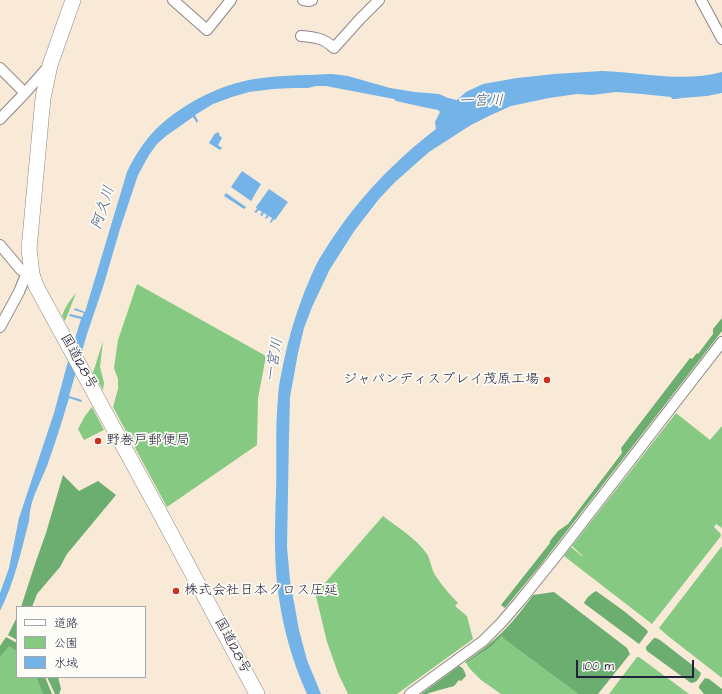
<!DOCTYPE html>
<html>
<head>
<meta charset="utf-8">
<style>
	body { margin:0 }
	#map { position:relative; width:722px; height:694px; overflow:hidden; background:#f8ead7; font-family:"Architects Daughter","Klee One",sans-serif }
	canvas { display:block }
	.legend { position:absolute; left:16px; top:606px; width:130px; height:72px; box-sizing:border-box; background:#fdfcf7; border:1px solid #a5a5ac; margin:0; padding:5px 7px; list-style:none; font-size:12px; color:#22223b }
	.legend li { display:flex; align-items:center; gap:8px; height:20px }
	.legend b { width:20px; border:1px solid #a5a5ac }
	.scale { position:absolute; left:576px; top:660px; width:118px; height:18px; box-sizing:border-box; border:2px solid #22223b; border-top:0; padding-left:5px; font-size:12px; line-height:14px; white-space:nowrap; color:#22223b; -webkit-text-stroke:3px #fdfcf7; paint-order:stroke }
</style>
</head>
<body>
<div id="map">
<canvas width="722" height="694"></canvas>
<ul class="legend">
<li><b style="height:5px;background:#fff"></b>道路</li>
<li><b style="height:11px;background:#85c982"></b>公園</li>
<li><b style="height:11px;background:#74b3e7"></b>水域</li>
</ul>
<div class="scale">100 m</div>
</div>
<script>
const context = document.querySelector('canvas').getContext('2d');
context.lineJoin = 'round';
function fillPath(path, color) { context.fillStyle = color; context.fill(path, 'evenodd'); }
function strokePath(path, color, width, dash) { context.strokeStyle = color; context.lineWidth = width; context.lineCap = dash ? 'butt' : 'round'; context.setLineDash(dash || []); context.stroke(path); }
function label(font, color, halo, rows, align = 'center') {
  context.font = font + ' "Architects Daughter","Klee One",sans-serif'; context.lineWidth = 3.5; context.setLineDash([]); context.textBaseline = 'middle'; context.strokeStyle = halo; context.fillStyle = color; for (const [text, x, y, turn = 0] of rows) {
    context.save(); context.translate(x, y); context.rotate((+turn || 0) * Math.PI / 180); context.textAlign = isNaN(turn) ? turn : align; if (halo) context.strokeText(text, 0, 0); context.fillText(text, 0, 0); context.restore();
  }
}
fillPath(new Path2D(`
	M 137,284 L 266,356 L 258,398 L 257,445 L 167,507 L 113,407 L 118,389 L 118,379 L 114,368 L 118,340 Z
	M 76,293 L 65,321 L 62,316 C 65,307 70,300 76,293 Z
	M 103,341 L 100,367 L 104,383 L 103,390 L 93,373 Z
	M 92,407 L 104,430 L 84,440 L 78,429 L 85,416 Z
	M 676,413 L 710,440 L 722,426 L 722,528 L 716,524 L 714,527 L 720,533 L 721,536 L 652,624 L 564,556 L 571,547 L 582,556 L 583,556 L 572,546 Z
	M 383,516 C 396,526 418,540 427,554 C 430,559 431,566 433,571 C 437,580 451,596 458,603 L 455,606 L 467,616 L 473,639 L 397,694 L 348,694 L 338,673 L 327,642 L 316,596 L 318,591 Z
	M 722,546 L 722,678 L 668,636 L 660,629 L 659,628 Z
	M 502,636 L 504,639 L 578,694 L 501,694 L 481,680 L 470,669 L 466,663 L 491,647 Z
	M 9,645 L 17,651 L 17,677 L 36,677 L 43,694 L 0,694 L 0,657 Z
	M 637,657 L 639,657 L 689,694 L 609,694 Z`), '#85c982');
fillPath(new Path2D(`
	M 722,318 L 722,331 L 539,567 L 505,608 L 501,605 L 550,543 L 550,541 L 558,531 L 568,524 L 622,453 L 621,448 L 690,358 L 692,359 L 697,353 L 698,354 L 713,334 L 713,329 Z
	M 63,475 L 79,491 L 98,481 L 116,495 L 67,554 L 60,567 L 37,594 L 32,607 L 21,607 L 35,564 L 46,533 Z
	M 596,591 L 624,611 L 647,630 L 648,632 L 639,644 L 585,604 L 584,603 C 587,597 591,594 596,591 Z
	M 554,592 L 627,648 L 630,654 L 598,694 L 578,694 L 504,639 L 502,636 L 491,647 L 466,663 L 465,662 C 473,656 481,651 488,645 C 506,631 520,613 533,595 Z
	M 17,617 L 17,640 L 8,635 Z
	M 6,637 L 17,643 L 17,651 L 9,646 L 0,657 L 0,646 Z
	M 654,638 L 656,638 L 660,640 L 691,664 L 701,673 C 700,678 696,683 691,683 L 647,651 L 646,649 L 646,647 Z
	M 459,666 C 463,667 465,672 466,676 L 461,681 L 459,680 L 454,686 L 429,693 L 427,694 L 421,694 Z
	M 36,677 L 45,677 L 52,694 L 43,694 Z
	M 47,677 L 58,677 L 61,689 L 59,694 L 55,694 Z
	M 705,678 L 709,679 L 722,689 L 722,694 L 704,694 L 699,688 L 699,686 Z`), '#6cad70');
fillPath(new Path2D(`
	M 602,71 C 642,72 682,83 722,72 L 722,93 L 707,96 L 682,98 L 676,99 L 672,99 L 671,97 L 642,94 L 616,92 L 592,95 L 577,94 L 549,98 L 511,106 L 491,115 L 471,125 L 429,152 L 394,183 L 379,199 L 355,230 L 330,269 L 312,307 L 304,328 L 298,353 L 290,397 L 289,437 L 287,547 L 290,580 L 299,630 L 307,660 L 321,694 L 307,694 C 291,659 281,621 277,583 C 274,553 275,522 276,492 C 277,461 275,429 278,398 C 278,387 281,376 283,365 C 288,340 295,316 304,293 C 310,279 315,265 323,253 C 342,222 365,193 391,168 C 405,154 420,141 436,129 L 435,122 L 440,112 L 438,110 L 423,107 L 396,101 L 394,99 L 326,86 L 316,86 L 308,88 L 294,88 L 273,89 L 249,92 L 232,97 L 213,104 L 195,115 L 198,121 L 197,123 L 193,117 L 166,136 L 157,144 L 149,155 L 138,175 L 120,229 L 103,287 L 87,334 L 69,396 L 82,400 L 81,402 L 69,398 C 62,421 55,444 47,466 C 39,486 30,499 29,521 C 21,552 14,583 0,611 L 0,593 L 9,568 L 19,518 L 54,413 L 67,365 L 81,319 L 69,316 L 70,314 L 82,317 L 84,313 L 74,310 L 75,308 L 85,312 L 127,172 C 134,157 144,141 156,129 C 183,103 224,82 262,78 C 285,75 309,75 332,74 L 348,76 L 390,88 L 415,92 L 439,94 L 448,98 L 457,100 L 466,92 L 483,84 L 517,78 L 554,74 Z
	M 217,132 L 220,134 L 219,135 L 222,138 L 218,145 L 222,148 L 220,150 L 209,143 L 215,133 L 216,134 Z
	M 242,171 L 261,184 L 251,201 L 231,187 Z
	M 269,189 L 288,202 L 275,220 L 274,219 L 271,223 L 270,222 L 272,218 L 269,216 L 266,219 L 265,218 L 267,215 L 264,213 L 262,216 L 260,215 L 262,212 L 259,210 L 256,213 L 254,212 L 257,209 L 256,207 Z
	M 226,193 L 246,207 L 244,209 L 224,196 Z`), '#74b3e7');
const minor = new Path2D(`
	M 173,0 L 207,30 L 231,0
	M 303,0 L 309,1 L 312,0
	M 701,0 L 722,39
	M 301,36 C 314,37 324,38 334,48 L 360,19 L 379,0
	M 0,68 L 25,93
	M 0,119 L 25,93 L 48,67
	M 0,245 L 21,270 L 32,274
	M 0,327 L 19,292 L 27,272
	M 410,694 L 483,641 L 501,623 L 520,601 L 557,555 L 722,342`);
const highway = new Path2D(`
	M 73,0 L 50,65 L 43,98 L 29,249 L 32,274 L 36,286 L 161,515 L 257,694`);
strokePath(minor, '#8d8689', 12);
strokePath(highway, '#8d8689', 16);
strokePath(minor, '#fff', 10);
strokePath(highway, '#fff', 15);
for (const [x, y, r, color] of [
	[547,380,4,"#c8321e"],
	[98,441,4,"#c8321e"],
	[176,591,4,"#c8321e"]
]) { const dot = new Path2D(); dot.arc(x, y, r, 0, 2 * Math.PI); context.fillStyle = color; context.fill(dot); strokePath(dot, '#fdfcf7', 1.5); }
label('14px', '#22223b', '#fdfcf7', [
	["国道128号",78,362,61],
	["国道128号",232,646,62]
]);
label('14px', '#22223b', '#fdfcf7', [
	["ジャパンディスプレイ茂原工場",539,380,"right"],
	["野巻戸郵便局",106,441],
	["株式会社日本クロス圧延",184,591]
], 'left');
label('italic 15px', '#435c80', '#fdfcf7', [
	["一宮川",481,102],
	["阿久川",104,208,-72],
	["一宮川",275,360,-80]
]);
</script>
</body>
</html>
